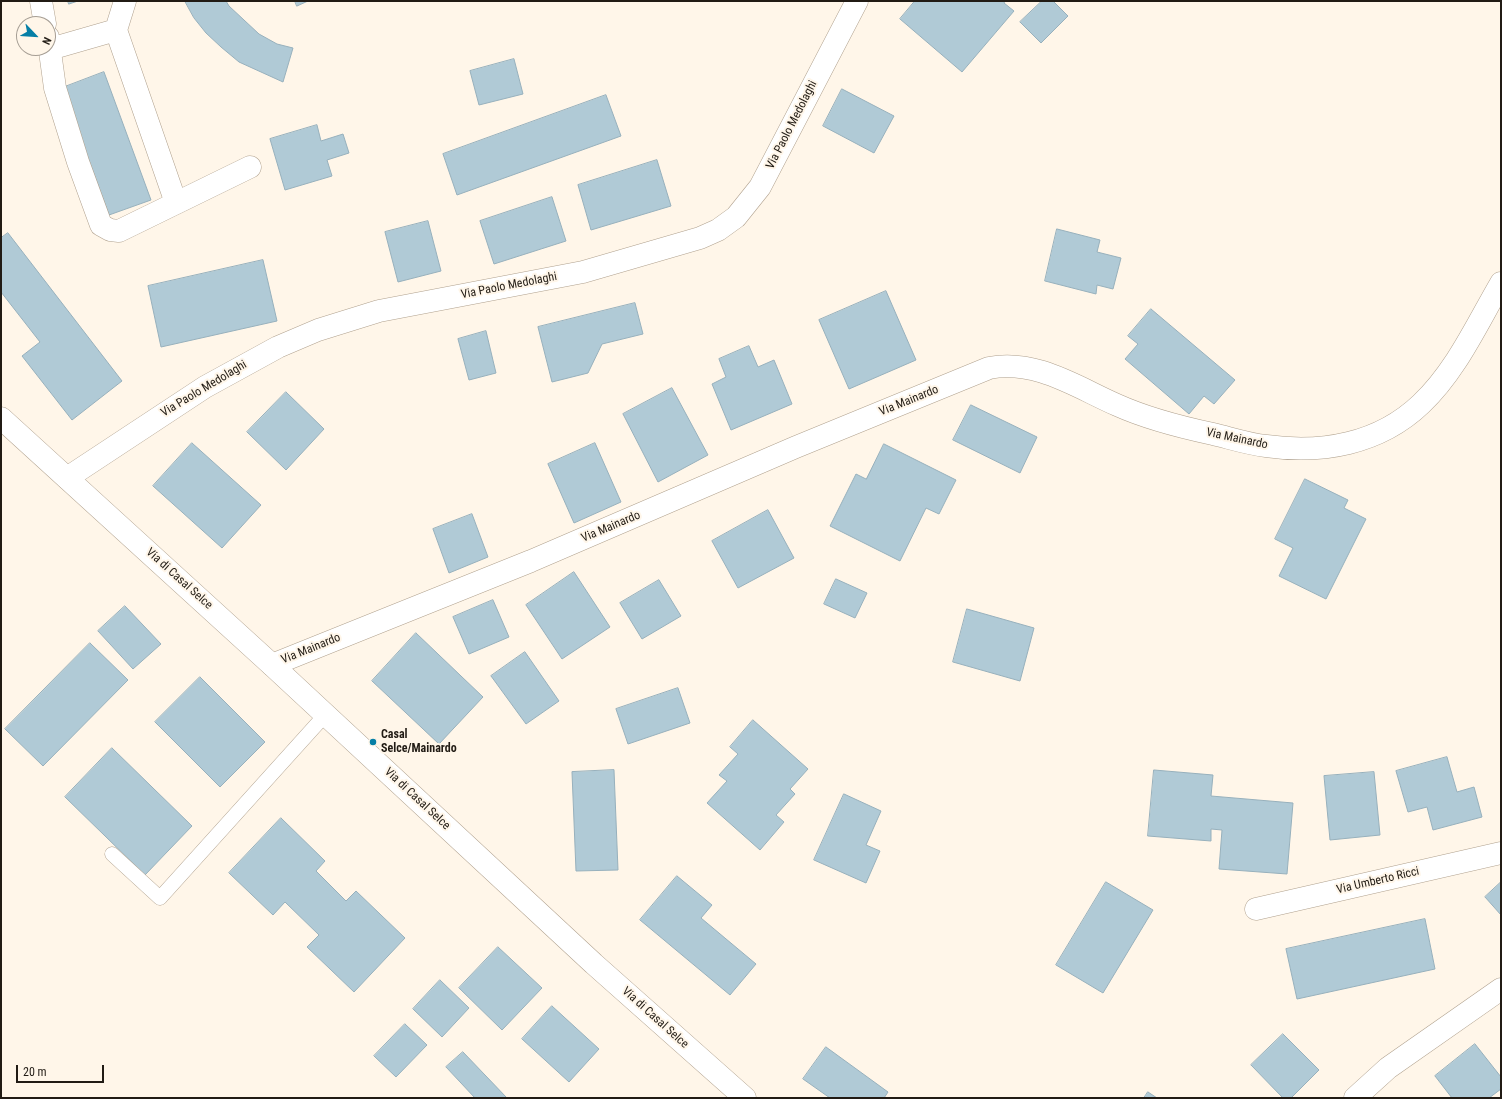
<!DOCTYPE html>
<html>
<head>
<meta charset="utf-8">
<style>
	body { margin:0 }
	#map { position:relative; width:1502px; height:1099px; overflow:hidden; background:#fff6e9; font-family:"Roboto Condensed",sans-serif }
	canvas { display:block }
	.frame { position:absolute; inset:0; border:2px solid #211b14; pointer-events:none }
	.north { position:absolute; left:16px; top:16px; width:40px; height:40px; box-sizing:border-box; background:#fff6e9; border:1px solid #a69e94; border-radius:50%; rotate:115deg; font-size:11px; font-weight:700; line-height:16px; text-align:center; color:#211b14 }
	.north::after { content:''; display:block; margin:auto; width:14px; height:18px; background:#067fa6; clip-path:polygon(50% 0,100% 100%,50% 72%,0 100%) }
	.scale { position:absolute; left:16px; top:1065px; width:88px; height:18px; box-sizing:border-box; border:2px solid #211b14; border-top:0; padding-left:5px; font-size:12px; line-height:14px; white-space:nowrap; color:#211b14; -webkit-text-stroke:3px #fff6e9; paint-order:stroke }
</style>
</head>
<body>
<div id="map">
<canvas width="1502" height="1099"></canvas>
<div class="frame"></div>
<div class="north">N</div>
<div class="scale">20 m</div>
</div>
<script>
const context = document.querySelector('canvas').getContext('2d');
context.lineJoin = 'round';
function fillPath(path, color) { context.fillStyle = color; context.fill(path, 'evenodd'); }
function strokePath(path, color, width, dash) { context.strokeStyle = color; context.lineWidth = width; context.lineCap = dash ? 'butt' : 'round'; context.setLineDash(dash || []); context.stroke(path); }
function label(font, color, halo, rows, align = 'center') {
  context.font = font + ' "Roboto Condensed",sans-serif'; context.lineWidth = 4; context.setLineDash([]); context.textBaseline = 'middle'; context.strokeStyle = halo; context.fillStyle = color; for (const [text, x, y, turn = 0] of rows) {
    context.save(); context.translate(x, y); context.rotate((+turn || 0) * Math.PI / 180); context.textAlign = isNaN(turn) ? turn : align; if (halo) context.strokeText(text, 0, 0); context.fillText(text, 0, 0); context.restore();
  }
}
const building = new Path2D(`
	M 68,1 L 78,1 L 69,4 Z
	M 185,1 L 226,1 L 229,6 L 259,34 L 277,44 L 293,48 L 283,82 L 239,62 L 221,47 L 206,33 L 194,18 Z
	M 295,1 L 308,1 L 297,6 Z
	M 915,1 L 1005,1 L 1004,3 L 1014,11 L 962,72 L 900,19 Z
	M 1042,1 L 1053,1 L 1068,16 L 1041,43 L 1020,22 Z
	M 514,59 L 523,94 L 479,105 L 470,71 Z
	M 104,72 L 151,200 L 109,215 L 62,88 Z
	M 842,89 L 894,116 L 874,153 L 823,126 Z
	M 606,95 L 621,136 L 457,195 L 443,154 Z
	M 317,125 L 321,141 L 343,134 L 349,153 L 327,160 L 332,176 L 285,190 L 270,139 Z
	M 657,160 L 671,206 L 591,230 L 578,185 Z
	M 552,197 L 566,241 L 494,264 L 480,221 Z
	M 428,221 L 441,271 L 398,282 L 385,232 Z
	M 1057,229 L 1100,240 L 1097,252 L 1121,258 L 1113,289 L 1097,285 L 1096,294 L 1045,281 Z
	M 8,233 L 122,381 L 72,420 L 22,356 L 40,342 L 1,292 L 1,238 Z
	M 263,260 L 277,321 L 161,347 L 148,286 Z
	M 886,291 L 916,360 L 849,389 L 819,320 Z
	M 635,303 L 643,334 L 602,344 L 588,373 L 552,382 L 538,327 Z
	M 1151,309 L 1235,380 L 1214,404 L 1204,396 L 1189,414 L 1125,359 L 1138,344 L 1128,336 Z
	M 486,331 L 496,373 L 469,380 L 458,339 Z
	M 749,346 L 758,367 L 774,360 L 792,404 L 731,430 L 712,384 L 726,377 L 719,359 Z
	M 672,388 L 708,455 L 658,482 L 623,414 Z
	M 286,392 L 324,429 L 286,470 L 247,432 Z
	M 971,405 L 1037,437 L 1020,473 L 953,440 Z
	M 192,443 L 261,505 L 222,548 L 153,486 Z
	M 595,443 L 621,502 L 574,523 L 548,464 Z
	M 884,444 L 956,480 L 939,514 L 926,508 L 900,561 L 830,526 L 856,474 L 866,479 Z
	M 1305,479 L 1348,500 L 1344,508 L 1366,519 L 1326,599 L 1279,576 L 1293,548 L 1275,539 Z
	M 768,510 L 794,558 L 738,588 L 712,541 Z
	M 472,514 L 488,557 L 449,573 L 433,529 Z
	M 574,572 L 610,627 L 562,659 L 526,605 Z
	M 836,579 L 867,593 L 855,618 L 824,604 Z
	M 659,580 L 681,616 L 642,639 L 620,603 Z
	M 493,600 L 509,637 L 469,654 L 453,617 Z
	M 125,606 L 161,644 L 133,669 L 98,631 Z
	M 967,609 L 1034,628 L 1020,681 L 953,662 Z
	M 416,633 L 483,697 L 439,744 L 372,681 Z
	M 90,643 L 128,680 L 43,766 L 5,729 Z
	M 525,652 L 559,701 L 526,724 L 491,676 Z
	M 200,677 L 265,742 L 220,787 L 155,722 Z
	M 678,688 L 690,723 L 628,744 L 616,709 Z
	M 753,720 L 808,769 L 790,789 L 795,794 L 776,815 L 784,822 L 760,850 L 707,803 L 727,781 L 719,775 L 738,754 L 730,747 Z
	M 112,748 L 192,826 L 145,875 L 65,797 Z
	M 1447,757 L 1457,792 L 1474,787 L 1482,817 L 1433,830 L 1427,807 L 1408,812 L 1396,771 Z
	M 614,770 L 618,870 L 576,871 L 572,772 Z
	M 1154,770 L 1213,775 L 1211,796 L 1293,803 L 1287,874 L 1219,869 L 1222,830 L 1211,829 L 1211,841 L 1148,836 Z
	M 1374,772 L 1380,835 L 1330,840 L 1324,776 Z
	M 844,794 L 881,811 L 866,845 L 880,851 L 866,883 L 814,860 Z
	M 281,818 L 325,861 L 316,871 L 346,901 L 356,891 L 405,938 L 354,992 L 307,947 L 319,935 L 285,902 L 273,915 L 229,873 Z
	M 677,876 L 712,905 L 701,918 L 756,964 L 730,995 L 640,920 Z
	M 1106,882 L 1153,910 L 1103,993 L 1056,965 Z
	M 1501,882 L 1501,915 L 1485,897 Z
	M 1425,919 L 1435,969 L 1297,999 L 1286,949 Z
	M 498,947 L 542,988 L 502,1030 L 459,988 Z
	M 440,980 L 469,1008 L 442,1037 L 413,1009 Z
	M 552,1006 L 599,1049 L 569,1082 L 522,1039 Z
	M 405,1024 L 427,1045 L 396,1077 L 374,1056 Z
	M 1283,1034 L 1319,1070 L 1291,1098 L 1283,1098 L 1251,1065 Z
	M 1475,1044 L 1501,1077 L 1501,1089 L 1489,1098 L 1452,1098 L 1435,1076 Z
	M 826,1047 L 888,1092 L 884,1098 L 830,1098 L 803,1079 Z
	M 463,1052 L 507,1098 L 475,1098 L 446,1067 Z
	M 1148,1092 L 1157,1098 L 1144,1098 Z`);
fillPath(building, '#b0cad6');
strokePath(building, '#97b0bc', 1);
const lane = new Path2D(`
	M 112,854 L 160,898 L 326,714`);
const street = new Path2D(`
	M 41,1 L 45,24
	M 116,30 L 176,203
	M 48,37 L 55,88 L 78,162 L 101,225 L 110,230 L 119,231 L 250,167
	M 50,49 L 116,30 L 125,1
	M 67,478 L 205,387 L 278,347 L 318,330 L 379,311 L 583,272 L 700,238 L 718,230 L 736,217 L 760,187 L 857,1
	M 272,665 L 531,561 L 796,447 L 989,368 C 1036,359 1076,387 1117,405 C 1148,419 1180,427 1213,434 C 1230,438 1248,444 1266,446 C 1322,454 1379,444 1421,404 C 1456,371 1477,324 1501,283
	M 1256,909 L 1501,853
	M 1355,1098 L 1388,1068 L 1501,989`);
const secondary = new Path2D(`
	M 1,418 L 272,665 L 594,964 L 745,1098`);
strokePath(lane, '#b0a18e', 15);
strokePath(street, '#b0a18e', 23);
strokePath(secondary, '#b0a18e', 23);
strokePath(lane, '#fff', 14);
strokePath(street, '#fff', 22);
strokePath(secondary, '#fff', 22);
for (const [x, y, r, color] of [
	[373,742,4,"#067fa6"]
]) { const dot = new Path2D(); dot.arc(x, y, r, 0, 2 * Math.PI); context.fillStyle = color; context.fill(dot); strokePath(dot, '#fff6e9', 1.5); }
label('12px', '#211b14', '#fff6e9', [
	["Via Paolo Medolaghi",792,125,-63],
	["Via Paolo Medolaghi",509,286,-11],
	["Via Paolo Medolaghi",204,389,-31],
	["Via Mainardo",909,401,-22],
	["Via Mainardo",1237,439,12],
	["Via Mainardo",611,527,-23],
	["Via di Casal Selce",179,579,42],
	["Via Mainardo",311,649,-22],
	["Via di Casal Selce",417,799,43],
	["Via Umberto Ricci",1378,881,-13],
	["Via di Casal Selce",655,1018,42]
]);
label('bold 12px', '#211b14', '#fff6e9', [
	["Casal",381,735],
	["Selce/Mainardo",381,749]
], 'left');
</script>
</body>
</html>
